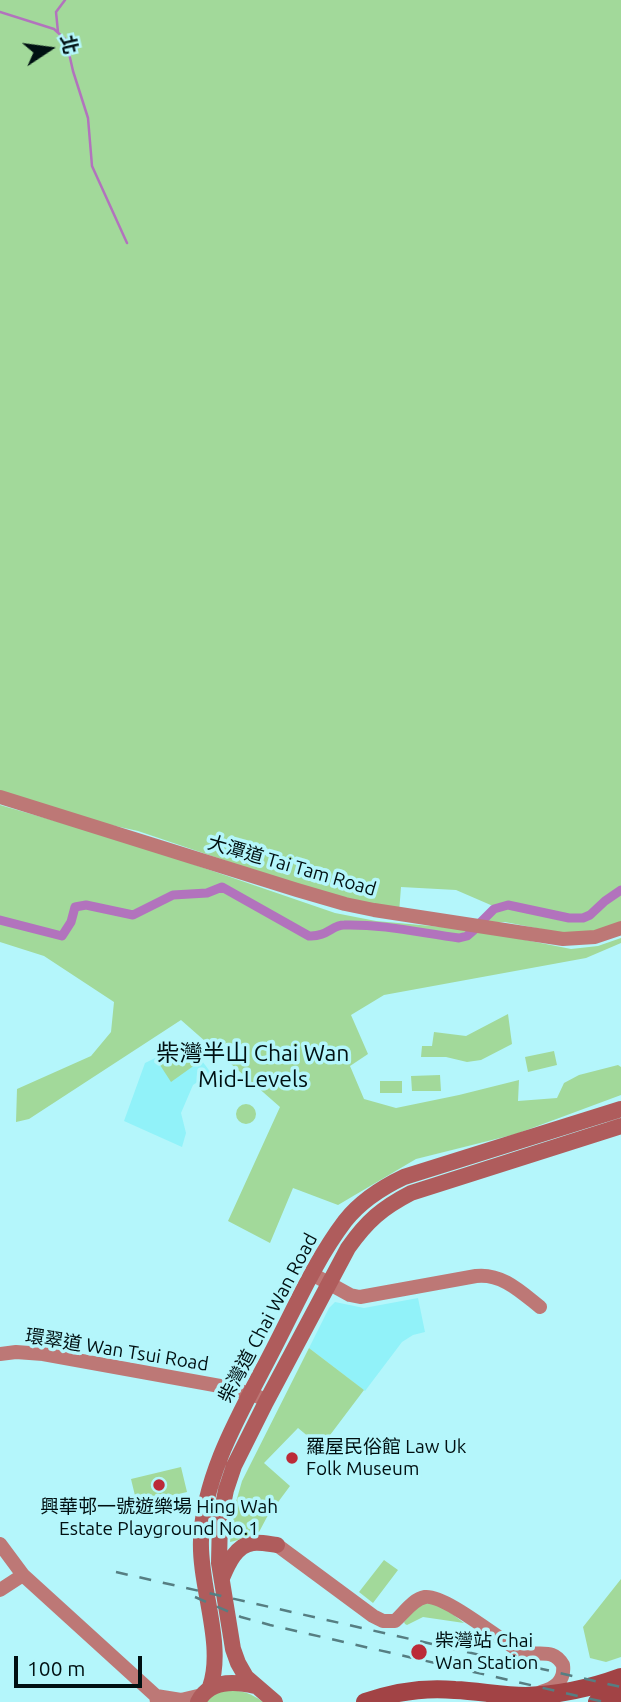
<!DOCTYPE html>
<html>
<head>
<meta charset="utf-8">
<style>
	body { margin:0 }
	#map { position:relative; width:621px; height:1702px; overflow:hidden; background:#b4f6fb; font-family:Ubuntu,"Noto Sans TC",sans-serif }
	canvas { display:block }
	.north { position:absolute; left:14px; top:14px; width:70px; height:70px; -webkit-text-stroke:5px #b4f6fb; paint-order:stroke; rotate:77deg; font-size:19px; font-weight:700; line-height:28px; text-align:center; color:#001012 }
	.north::after { content:''; display:block; margin:auto; width:24px; height:32px; background:#001012; clip-path:polygon(50% 0,100% 100%,50% 72%,0 100%) }
	.scale { position:absolute; left:14px; top:1656px; width:128px; height:32px; box-sizing:border-box; border:4px solid #001012; border-top:0; padding-left:9px; font-size:21px; line-height:24px; white-space:nowrap; color:#001012; -webkit-text-stroke:5px #b4f6fb; paint-order:stroke }
</style>
</head>
<body>
<div id="map">
<canvas width="621" height="1702"></canvas>
<div class="north">北</div>
<div class="scale">100 m</div>
</div>
<script>
const context = document.querySelector('canvas').getContext('2d');
context.lineJoin = 'round';
function fillPath(path, color) { context.fillStyle = color; context.fill(path, 'evenodd'); }
function strokePath(path, color, width, dash) { context.strokeStyle = color; context.lineWidth = width; context.lineCap = dash ? 'butt' : 'round'; context.setLineDash(dash || []); context.stroke(path); }
function label(font, color, halo, rows, align = 'center') {
  context.font = font + ' Ubuntu,"Noto Sans TC",sans-serif'; context.lineWidth = 7; context.setLineDash([]); context.textBaseline = 'middle'; context.strokeStyle = halo; context.fillStyle = color; for (const [text, x, y, turn = 0] of rows) {
    context.save(); context.translate(x, y); context.rotate((+turn || 0) * Math.PI / 180); context.textAlign = isNaN(turn) ? turn : align; if (halo) context.strokeText(text, 0, 0); context.fillText(text, 0, 0); context.restore();
  }
}
fillPath(new Path2D(`
	M 188,1042 L 211,1073 L 193,1085 L 181,1113 L 186,1133 L 182,1147 L 124,1121 L 145,1063 Z
	M 418,1298 L 425,1332 L 413,1335 L 402,1342 L 365,1391 L 309,1348 L 329,1308 L 335,1302 L 364,1308 Z`), '#91f2f9');
fillPath(new Path2D(`
	M 0,0 L 621,0 L 621,923 L 595,932 L 572,935 L 505,922 L 480,923 L 493,906 L 456,890 L 401,887 L 399,913 L 339,899 L 138,831 L 61,814 L 0,793 Z
	M 0,805 L 134,844 L 335,913 L 376,921 L 475,930 L 571,949 L 598,946 L 621,938 L 621,943 L 586,958 L 384,995 L 351,1015 L 368,1054 L 350,1066 L 364,1099 L 396,1108 L 459,1095 L 519,1080 L 518,1101 L 557,1098 L 564,1083 L 579,1075 L 618,1065 L 621,1067 L 621,1095 L 516,1134 L 416,1159 L 338,1205 L 293,1188 L 270,1243 L 228,1221 L 280,1107 L 181,1020 L 29,1119 L 16,1122 L 17,1089 L 91,1056 L 111,1032 L 114,1002 L 44,956 L 0,942 Z
	M 508,1014 L 512,1044 L 481,1060 L 467,1062 L 446,1057 L 421,1057 L 422,1046 L 432,1046 L 434,1032 L 466,1036 Z
	M 188,1046 L 199,1062 L 171,1082 L 160,1065 Z
	M 554,1051 L 557,1065 L 528,1072 L 525,1057 Z
	M 440,1075 L 441,1091 L 412,1091 L 411,1076 Z
	M 380,1081 L 402,1081 L 402,1093 L 380,1093 Z
	M236 1114a10 10 0 1 1 20 0a10 10 0 1 1-20 0Z
	M 309,1348 L 364,1390 L 321,1447 L 298,1428 L 264,1463 L 290,1486 L 267,1517 L 259,1532 C 248,1534 239,1541 230,1542 L 234,1509 L 242,1481 Z
	M 181,1467 L 187,1492 L 137,1504 L 131,1479 Z
	M 384,1560 L 398,1570 L 373,1603 L 359,1592 Z
	M 621,1579 L 621,1657 L 606,1662 L 590,1658 L 583,1627 Z
	M 420,1603 L 439,1604 L 464,1623 L 423,1617 L 407,1625 L 405,1624 L 404,1622 Z
	M 223,1690 C 241,1691 248,1691 263,1702 L 206,1702 L 213,1695 Z`), '#a2d99a');
strokePath(new Path2D(`
	M 0,12 L 54,29 L 66,40 L 73,71 L 88,118 L 92,166 L 127,243
	M 58,32 L 56,12 L 65,0`), '#b273bd', 2.5);
strokePath(new Path2D(`
	M 0,920 L 62,936 L 71,922 L 75,907 L 86,905 L 133,915 L 173,895 L 207,893 L 222,887 L 309,936 C 327,937 332,925 344,925 C 383,924 421,933 459,938 L 467,936 L 474,930
	M 481,922 L 494,909 L 508,905 L 569,918 L 583,918 L 590,915 L 605,901 L 621,890`), '#b273bd', 9);
strokePath(new Path2D(`
	M 0,797 L 297,890 L 345,904 L 374,910 L 563,939 L 595,937 L 621,928
	M 312,1274 L 350,1295 L 360,1297 L 476,1276 C 502,1273 521,1292 540,1307
	M 0,1354 L 16,1352 L 43,1354 L 220,1386 L 251,1394 L 267,1400
	M 0,1544 L 23,1575 L 156,1696 L 157,1702
	M 277,1545 L 373,1616 L 383,1621 L 395,1621 C 404,1613 413,1599 425,1597 C 445,1594 502,1642 522,1652 C 539,1657 553,1647 563,1665 C 565,1681 555,1688 541,1692
	M 0,1590 L 23,1575
	M 156,1696 L 181,1700 L 202,1695`), '#bd7876', 14);
strokePath(new Path2D(`
	M 222,1578 C 228,1564 236,1545 253,1543 C 260,1542 269,1544 277,1545
	M 210,1687 C 225,1645 199,1586 201,1540 C 204,1469 246,1404 277,1342 C 298,1301 317,1258 345,1221 C 360,1202 383,1187 404,1177 L 621,1109
	M 198,1702 C 209,1680 234,1681 255,1686
	M 275,1702 L 246,1677 L 238,1663 L 233,1649 L 219,1563 L 220,1519 L 226,1490 L 234,1466 L 266,1402 L 348,1248 C 367,1221 382,1208 411,1193 L 621,1126`), '#af5c5c', 16);
strokePath(new Path2D(`
	M 365,1702 C 394,1692 424,1687 455,1690 C 479,1691 502,1696 526,1696 C 558,1695 591,1688 621,1677
	M 597,1702 L 621,1695`), '#a24345', 18);
strokePath(new Path2D(`
	M 116,1572 L 621,1687
	M 195,1597 L 241,1617 L 270,1625 L 604,1702`), '#567e82', 2.5, [12, 12]);
for (const [x, y, r, color] of [
	[292,1458,7,"#bb2b38"],
	[159,1485,7,"#bb2b38"],
	[419,1652,9,"#bb2b38"]
]) { const dot = new Path2D(); dot.arc(x, y, r, 0, 2 * Math.PI); context.fillStyle = color; context.fill(dot); strokePath(dot, '#b4f6fb', 2.5); }
label('19px', '#001012', '#b4f6fb', [
	["大潭道 Tai Tam Road",292,866,16],
	["柴灣道 Chai Wan Road",268,1318,-62],
	["環翠道 Wan Tsui Road",117,1350,9]
]);
label('19px', '#001012', '#b4f6fb', [
	["羅屋民俗館 Law Uk",306,1447],
	["Folk Museum",306,1469],
	["興華邨一號遊樂場 Hing Wah",159,1507,"center"],
	["Estate Playground No.1",159,1529,"center"],
	["柴灣站 Chai",435,1641],
	["Wan Station",435,1663]
], 'left');
label('23px', '#001012', '#b4f6fb', [
	["柴灣半山 Chai Wan",253,1053],
	["Mid-Levels",253,1079]
]);
</script>
</body>
</html>
